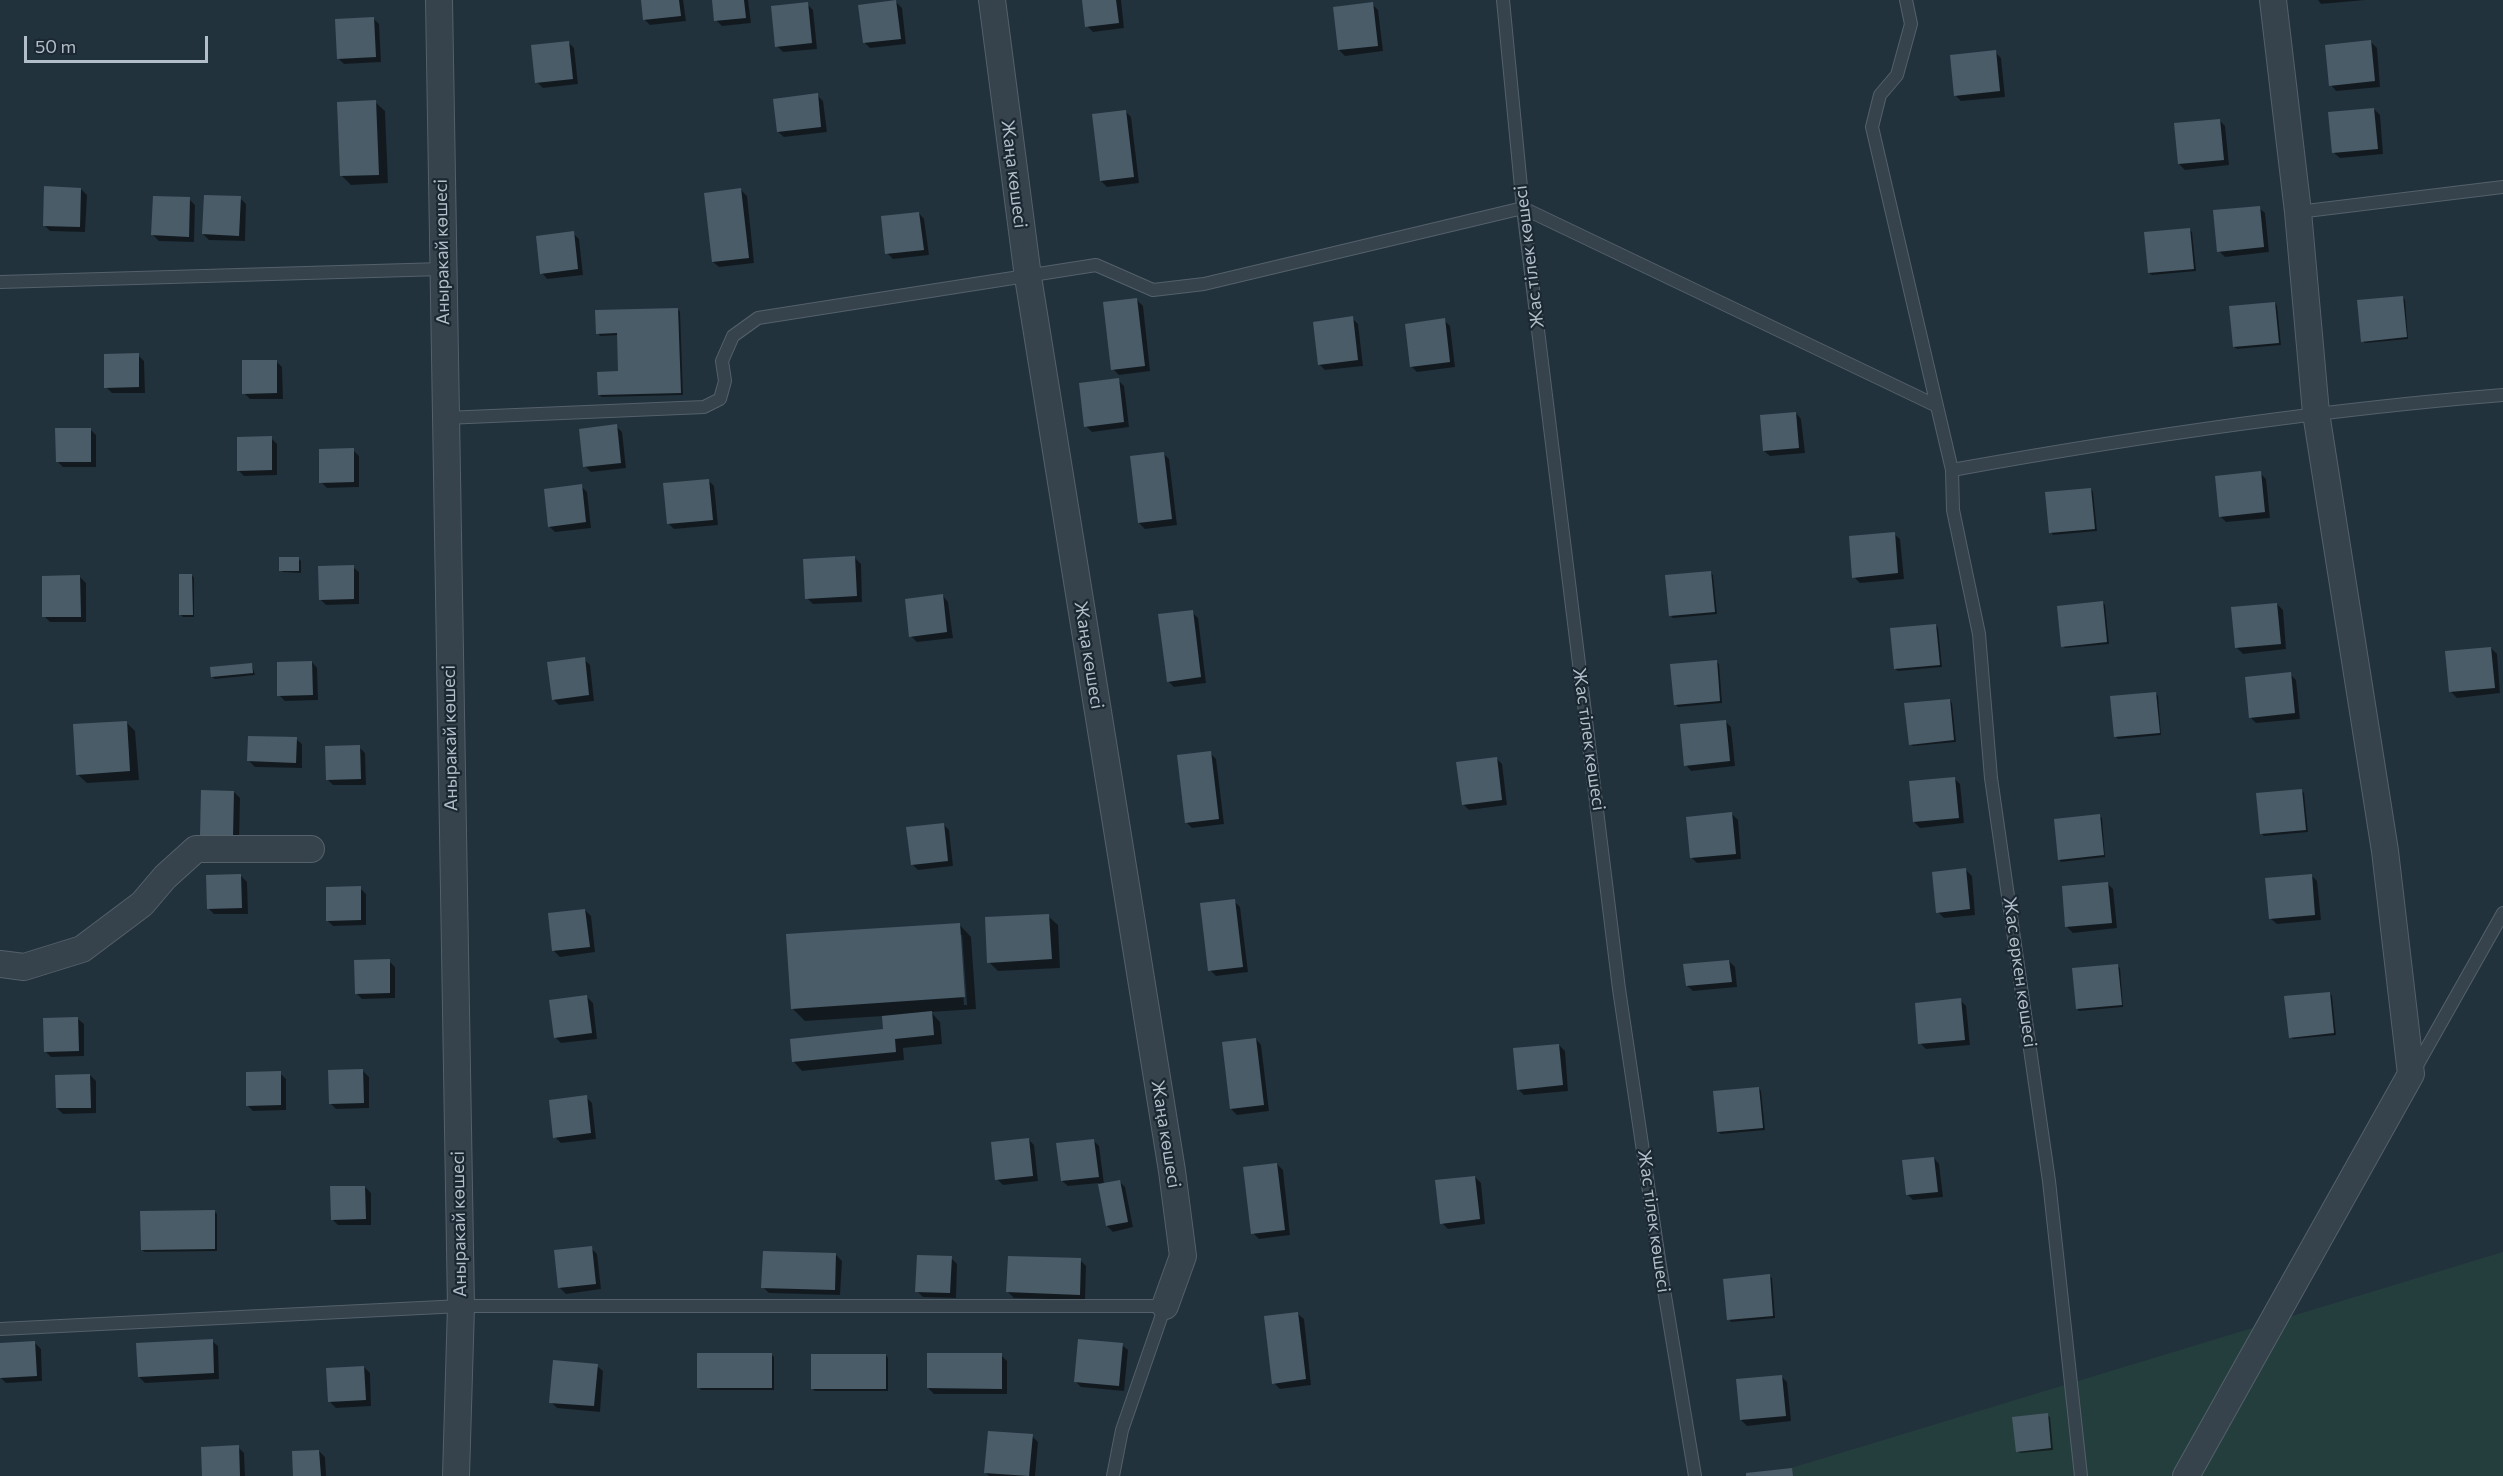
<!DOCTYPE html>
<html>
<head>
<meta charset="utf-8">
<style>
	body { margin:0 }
	#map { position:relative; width:2503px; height:1476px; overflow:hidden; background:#22323d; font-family:Commissioner,sans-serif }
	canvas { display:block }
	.scale { position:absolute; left:24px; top:36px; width:184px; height:27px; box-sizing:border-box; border:3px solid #b2bec9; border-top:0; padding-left:8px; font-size:18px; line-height:21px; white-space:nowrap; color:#b2bec9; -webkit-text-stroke:4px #1b2832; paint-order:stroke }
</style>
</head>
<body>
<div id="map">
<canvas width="2503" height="1476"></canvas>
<div class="scale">50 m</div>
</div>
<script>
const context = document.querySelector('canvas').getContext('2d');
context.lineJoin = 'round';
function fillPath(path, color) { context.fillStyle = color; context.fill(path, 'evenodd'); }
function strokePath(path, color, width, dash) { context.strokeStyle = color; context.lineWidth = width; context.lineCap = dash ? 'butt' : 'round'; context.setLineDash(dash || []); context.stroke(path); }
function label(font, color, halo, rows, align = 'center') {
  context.font = font + ' Commissioner,sans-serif'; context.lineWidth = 4.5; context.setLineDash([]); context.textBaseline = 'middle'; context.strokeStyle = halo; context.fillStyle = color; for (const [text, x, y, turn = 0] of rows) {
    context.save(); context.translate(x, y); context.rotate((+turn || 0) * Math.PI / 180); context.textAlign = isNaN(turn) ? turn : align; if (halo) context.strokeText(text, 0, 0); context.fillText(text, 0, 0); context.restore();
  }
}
fillPath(new Path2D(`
	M 2503,1252 L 2503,1476 L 1765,1476 Z`), '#243e3d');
fillPath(new Path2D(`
	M 642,0 L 683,0 L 686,21 L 650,25 L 644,19 Z
	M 714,0 L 748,0 L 751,23 L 722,26 L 716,20 Z
	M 1084,0 L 1121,0 L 1124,28 L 1093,32 L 1087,26 Z
	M 2318,0 L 2365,0 L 2321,4 Z
	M 896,2 L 902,8 L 906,44 L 870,48 L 864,42 Z
	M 807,4 L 813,10 L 817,49 L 783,52 L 777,46 Z
	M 1372,4 L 1378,10 L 1383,51 L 1345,56 L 1339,50 Z
	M 373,18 L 379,24 L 381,62 L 344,64 L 338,58 Z
	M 568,42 L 574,48 L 578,84 L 543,88 L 537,82 Z
	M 2371,42 L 2377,48 L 2380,87 L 2336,91 L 2331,85 Z
	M 1995,52 L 2001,58 L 2005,97 L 1961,101 L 1955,95 Z
	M 817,95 L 823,101 L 827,132 L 784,137 L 778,132 Z
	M 375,102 L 385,111 L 388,183 L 351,185 L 342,176 Z
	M 2374,109 L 2380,115 L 2383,154 L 2340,158 L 2334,153 Z
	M 1125,111 L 1131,117 L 1139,183 L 1107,187 L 1101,181 Z
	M 2219,120 L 2225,126 L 2229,165 L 2185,170 L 2179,164 Z
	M 81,189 L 87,195 L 85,232 L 50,231 L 44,225 Z
	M 741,190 L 747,196 L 754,263 L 719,267 L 713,262 Z
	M 240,198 L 246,204 L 245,241 L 209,240 L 203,234 Z
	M 189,199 L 195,205 L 194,242 L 159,241 L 153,235 Z
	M 2259,208 L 2265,213 L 2269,252 L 2225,257 L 2219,251 Z
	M 919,213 L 924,219 L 929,255 L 893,259 L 887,253 Z
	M 2189,229 L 2192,232 L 2196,271 L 2152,275 L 2149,273 Z
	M 573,233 L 579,239 L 583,275 L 547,279 L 542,273 Z
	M 2402,297 L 2405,300 L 2408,339 L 2365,343 L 2362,341 Z
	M 1137,300 L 1143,306 L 1150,371 L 1119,375 L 1113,369 Z
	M 2275,303 L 2277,306 L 2281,345 L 2237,349 L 2234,347 Z
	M 678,309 L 680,312 L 683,395 L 602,397 L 599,395 L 620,373 L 619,335 L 600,336 L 598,333 Z
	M 1352,318 L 1358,324 L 1363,366 L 1325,370 L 1319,364 Z
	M 1444,320 L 1450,326 L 1455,367 L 1417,372 L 1411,366 Z
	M 138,355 L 144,361 L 145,393 L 112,393 L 106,387 Z
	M 276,361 L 282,367 L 283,399 L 250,399 L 244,393 Z
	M 1118,380 L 1124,386 L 1129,427 L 1092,432 L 1086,426 Z
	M 1796,413 L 1801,419 L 1805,453 L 1770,456 L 1764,451 Z
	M 616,426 L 622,432 L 626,468 L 591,472 L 585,466 Z
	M 90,429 L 96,435 L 96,467 L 63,467 L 57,461 Z
	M 271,438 L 277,444 L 277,475 L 244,476 L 238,470 Z
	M 353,450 L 359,456 L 359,487 L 327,488 L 321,482 Z
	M 1163,453 L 1169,459 L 1177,525 L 1145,529 L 1139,523 Z
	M 2260,473 L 2266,479 L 2270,518 L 2226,522 L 2220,516 Z
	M 708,480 L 714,486 L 718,525 L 674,529 L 668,523 Z
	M 581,486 L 587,492 L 591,528 L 555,532 L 549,526 Z
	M 2091,489 L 2093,492 L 2097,531 L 2053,535 L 2051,532 Z
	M 1894,534 L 1900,539 L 1904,579 L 1860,583 L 1854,577 Z
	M 298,558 L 301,561 L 301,573 L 283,572 L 280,570 Z
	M 855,558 L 861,564 L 862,602 L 813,604 L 807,598 Z
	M 353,567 L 359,572 L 359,604 L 326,605 L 320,599 Z
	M 1711,573 L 1713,575 L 1717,614 L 1673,618 L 1671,616 Z
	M 192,575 L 194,578 L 194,617 L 183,617 L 181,615 Z
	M 80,577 L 86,583 L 86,622 L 50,622 L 44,616 Z
	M 943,596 L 948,602 L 953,638 L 917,642 L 911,636 Z
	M 2103,603 L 2105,605 L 2109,644 L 2065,648 L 2063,646 Z
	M 2277,604 L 2283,610 L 2286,649 L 2243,654 L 2237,648 Z
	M 1192,612 L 1198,618 L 1206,683 L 1174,687 L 1168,681 Z
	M 1936,625 L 1938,628 L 1942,667 L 1898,671 L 1895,669 Z
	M 2491,648 L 2497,654 L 2500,693 L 2457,698 L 2451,692 Z
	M 584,659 L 590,665 L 594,701 L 559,705 L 553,699 Z
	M 1716,661 L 1719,664 L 1722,703 L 1678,707 L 1676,705 Z
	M 312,662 L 317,668 L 318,700 L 285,701 L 279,695 Z
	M 252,665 L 255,675 L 215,679 L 212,677 Z
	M 2290,674 L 2296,680 L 2300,719 L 2256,723 L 2250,717 Z
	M 2155,693 L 2158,696 L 2161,735 L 2118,739 L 2115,736 Z
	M 1950,700 L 1952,703 L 1956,742 L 1913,746 L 1910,744 Z
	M 1725,721 L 1731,727 L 1735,766 L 1691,771 L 1686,765 Z
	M 126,722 L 135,731 L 139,780 L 87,783 L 77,774 Z
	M 296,739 L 302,744 L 302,768 L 255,767 L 249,761 Z
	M 359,747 L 365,753 L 366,785 L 333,785 L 327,779 Z
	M 1210,753 L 1216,759 L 1224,824 L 1192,828 L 1186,822 Z
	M 1496,758 L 1502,764 L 1507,805 L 1469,810 L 1463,804 Z
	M 1954,778 L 1960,784 L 1964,823 L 1920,828 L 1914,822 Z
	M 2301,790 L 2304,793 L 2308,832 L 2264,836 L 2262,834 Z
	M 234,792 L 240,798 L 239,841 L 207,840 L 201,834 Z
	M 1732,814 L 1738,820 L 1741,859 L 1697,863 L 1691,857 Z
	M 2099,816 L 2102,818 L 2105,857 L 2061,862 L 2059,859 Z
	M 943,824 L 949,830 L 953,866 L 918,870 L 912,864 Z
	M 1966,870 L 1972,876 L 1975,915 L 1944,918 L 1938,912 Z
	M 2311,875 L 2317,881 L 2321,920 L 2277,924 L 2271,919 Z
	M 241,876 L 247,882 L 248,914 L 214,914 L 208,908 Z
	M 2107,883 L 2113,889 L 2117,928 L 2073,933 L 2067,927 Z
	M 360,888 L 366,894 L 366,925 L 333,926 L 327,920 Z
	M 1234,901 L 1240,907 L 1248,972 L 1216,976 L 1210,970 Z
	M 585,910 L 591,916 L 595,952 L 560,957 L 554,951 Z
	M 1048,916 L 1058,925 L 1060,968 L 998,971 L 989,962 Z
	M 959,924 L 971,937 L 976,1009 L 931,1012 L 940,1022 L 942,1044 L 903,1048 L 904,1060 L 802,1071 L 793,1061 L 885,1031 L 884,1016 L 805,1021 L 793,1009 ZM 959,935 L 962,935 L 967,1005 L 964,1005 Z
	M 389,961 L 395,967 L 395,998 L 362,999 L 356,993 Z
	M 1729,961 L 1735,967 L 1737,987 L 1693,991 L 1687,986 Z
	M 2117,965 L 2120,968 L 2123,1007 L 2079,1011 L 2077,1009 Z
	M 2330,993 L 2332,996 L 2336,1035 L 2293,1039 L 2290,1037 Z
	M 587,997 L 593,1003 L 597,1039 L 561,1043 L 555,1037 Z
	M 1960,1000 L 1966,1006 L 1970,1045 L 1926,1049 L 1920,1043 Z
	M 78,1019 L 84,1024 L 84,1056 L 51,1057 L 45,1051 Z
	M 1256,1039 L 1261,1045 L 1269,1111 L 1237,1115 L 1231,1109 Z
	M 1559,1045 L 1565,1051 L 1568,1091 L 1524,1095 L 1518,1089 Z
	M 363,1071 L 369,1077 L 369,1108 L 336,1109 L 330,1103 Z
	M 280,1073 L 286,1079 L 286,1110 L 253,1111 L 247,1105 Z
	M 90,1075 L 96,1081 L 96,1113 L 63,1114 L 57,1108 Z
	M 1759,1088 L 1761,1091 L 1765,1130 L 1721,1134 L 1718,1132 Z
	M 586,1097 L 592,1103 L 596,1139 L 561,1143 L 555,1137 Z
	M 1028,1139 L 1034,1145 L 1038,1181 L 1003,1185 L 997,1179 Z
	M 1093,1140 L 1099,1146 L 1104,1184 L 1119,1181 L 1125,1187 L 1133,1227 L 1113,1232 L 1107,1226 L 1099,1183 L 1068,1186 L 1062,1181 Z
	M 1934,1158 L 1939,1164 L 1943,1197 L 1913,1200 L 1907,1194 Z
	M 1277,1164 L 1283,1170 L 1290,1235 L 1259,1239 L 1253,1233 Z
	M 1475,1177 L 1481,1183 L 1485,1224 L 1448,1229 L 1442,1223 Z
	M 365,1187 L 371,1193 L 371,1225 L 338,1225 L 332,1219 Z
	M 214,1211 L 217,1214 L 217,1251 L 145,1252 L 142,1250 Z
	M 591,1248 L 597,1254 L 601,1289 L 566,1294 L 560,1288 Z
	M 836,1255 L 842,1261 L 840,1295 L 769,1293 L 763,1287 Z
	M 951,1258 L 957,1264 L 956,1298 L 923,1297 L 917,1291 Z
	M 1080,1260 L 1086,1266 L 1085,1300 L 1014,1298 L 1008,1292 Z
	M 1769,1276 L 1772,1278 L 1775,1318 L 1731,1322 L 1729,1319 Z
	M 1298,1314 L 1304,1319 L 1311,1385 L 1280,1389 L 1274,1383 Z
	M 212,1341 L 218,1346 L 219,1379 L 145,1383 L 139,1377 Z
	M 35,1343 L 41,1349 L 42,1381 L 6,1383 L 0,1377 L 0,1344 Z
	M 1122,1345 L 1128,1350 L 1124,1391 L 1081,1387 L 1075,1381 Z
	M 772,1355 L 774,1357 L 774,1390 L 701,1390 L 699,1387 Z
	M 886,1355 L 888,1358 L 888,1391 L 815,1391 L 812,1388 Z
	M 1001,1355 L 1007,1361 L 1007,1394 L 934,1394 L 928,1388 Z
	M 597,1366 L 603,1371 L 600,1412 L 557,1408 L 551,1402 Z
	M 364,1367 L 370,1373 L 371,1406 L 336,1408 L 330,1402 Z
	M 1781,1376 L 1787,1382 L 1791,1421 L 1747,1426 L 1741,1420 Z
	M 2047,1415 L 2050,1417 L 2053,1450 L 2020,1453 L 2017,1451 Z
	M 1032,1436 L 1038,1442 L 1035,1476 L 989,1476 L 986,1473 Z
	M 238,1447 L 244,1453 L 245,1476 L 204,1476 Z
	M 319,1451 L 325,1457 L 326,1476 L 294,1476 Z`), '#0007');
fillPath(new Path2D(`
	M 641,0 L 679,0 L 681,16 L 643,20 Z
	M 712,0 L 744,0 L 746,18 L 714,21 Z
	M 896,0 L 901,39 L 863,43 L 858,5 Z
	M 1082,0 L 1116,0 L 1119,23 L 1085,27 Z
	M 808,2 L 812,43 L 775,47 L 771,6 Z
	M 1373,2 L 1378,46 L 1338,50 L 1333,7 Z
	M 374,17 L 376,57 L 337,59 L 335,19 Z
	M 2371,40 L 2375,81 L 2329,86 L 2325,45 Z
	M 569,41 L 573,79 L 535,83 L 531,45 Z
	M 1996,50 L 2000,91 L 1954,96 L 1950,55 Z
	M 818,93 L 821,127 L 777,132 L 773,99 Z
	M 376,100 L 379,175 L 340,176 L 337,102 Z
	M 2374,108 L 2378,149 L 2332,153 L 2328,112 Z
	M 1126,110 L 1134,177 L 1100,181 L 1092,114 Z
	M 2220,119 L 2224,160 L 2178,164 L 2174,123 Z
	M 44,186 L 81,188 L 80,227 L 43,226 Z
	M 741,188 L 749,258 L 712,262 L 704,193 Z
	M 204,195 L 241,196 L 239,236 L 202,234 Z
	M 153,196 L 190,197 L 189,237 L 151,235 Z
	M 2260,206 L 2264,247 L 2217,252 L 2213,210 Z
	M 919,212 L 924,250 L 885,254 L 881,216 Z
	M 2190,228 L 2194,269 L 2148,273 L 2144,232 Z
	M 574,231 L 578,269 L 540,274 L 536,236 Z
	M 2403,296 L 2407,337 L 2361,342 L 2357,300 Z
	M 1137,298 L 1145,366 L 1111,370 L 1103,302 Z
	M 2275,302 L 2279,343 L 2233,347 L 2229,306 Z
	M 678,308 L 681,393 L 598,395 L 597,372 L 618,371 L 617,333 L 596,334 L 595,310 Z
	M 1353,316 L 1358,360 L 1318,365 L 1313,322 Z
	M 1445,318 L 1450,362 L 1410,367 L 1405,324 Z
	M 139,353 L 139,387 L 104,388 L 104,354 Z
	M 242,360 L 277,360 L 277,393 L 242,394 Z
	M 1119,378 L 1124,422 L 1084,427 L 1079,383 Z
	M 1796,412 L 1799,448 L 1763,451 L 1760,415 Z
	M 617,424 L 621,463 L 583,467 L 579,429 Z
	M 55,428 L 91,428 L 91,462 L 56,462 Z
	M 272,436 L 272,470 L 237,471 L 237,437 Z
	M 354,448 L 354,482 L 319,483 L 319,449 Z
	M 1164,452 L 1172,519 L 1138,523 L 1130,456 Z
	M 2261,471 L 2265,512 L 2219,517 L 2215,476 Z
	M 709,479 L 713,520 L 667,524 L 663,483 Z
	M 582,484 L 586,522 L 548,527 L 544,489 Z
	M 2091,488 L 2095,529 L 2049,533 L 2045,492 Z
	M 1895,532 L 1898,573 L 1852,578 L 1849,536 Z
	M 855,556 L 857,596 L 805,599 L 803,559 Z
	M 279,557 L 299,557 L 299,571 L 279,571 Z
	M 354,565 L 354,599 L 319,600 L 318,566 Z
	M 1711,571 L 1715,612 L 1669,616 L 1665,575 Z
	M 179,574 L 192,574 L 193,615 L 179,615 Z
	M 80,575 L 81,617 L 42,617 L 42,576 Z
	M 943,594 L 947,632 L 909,637 L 905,599 Z
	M 2103,601 L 2107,642 L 2061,647 L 2057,606 Z
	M 2277,603 L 2281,644 L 2235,648 L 2231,607 Z
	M 1193,610 L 1201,677 L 1167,682 L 1158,614 Z
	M 1936,624 L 1940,665 L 1894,669 L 1890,628 Z
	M 2491,647 L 2495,688 L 2449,692 L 2445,651 Z
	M 585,657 L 589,695 L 552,700 L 547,662 Z
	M 1717,660 L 1720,701 L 1674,705 L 1670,664 Z
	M 312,661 L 313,695 L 277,696 L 277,662 Z
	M 252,663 L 253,673 L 211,677 L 210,667 Z
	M 2291,672 L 2295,713 L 2249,718 L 2245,677 Z
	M 2156,692 L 2160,733 L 2114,737 L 2110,696 Z
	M 1950,699 L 1954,740 L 1909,745 L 1904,703 Z
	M 1726,720 L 1730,761 L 1684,766 L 1680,724 Z
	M 127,721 L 130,771 L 76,775 L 73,724 Z
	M 248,736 L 297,737 L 296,763 L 247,761 Z
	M 360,745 L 361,779 L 326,780 L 325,746 Z
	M 1211,751 L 1219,819 L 1185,823 L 1177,755 Z
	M 1497,757 L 1502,800 L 1462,805 L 1456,762 Z
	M 1955,777 L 1959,818 L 1913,822 L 1909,781 Z
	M 2302,789 L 2306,830 L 2260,834 L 2256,793 Z
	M 201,790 L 234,791 L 233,836 L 200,835 Z
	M 1732,812 L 1736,854 L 1690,858 L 1686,817 Z
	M 2100,814 L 2104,855 L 2058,860 L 2054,819 Z
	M 944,823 L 948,861 L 911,865 L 906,827 Z
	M 1966,868 L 1970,909 L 1936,913 L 1932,872 Z
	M 241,874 L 242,908 L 207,909 L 206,875 Z
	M 2312,874 L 2315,915 L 2269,919 L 2265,878 Z
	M 2108,882 L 2112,923 L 2065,927 L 2062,886 Z
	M 361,886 L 361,920 L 326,921 L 326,887 Z
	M 1235,899 L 1243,967 L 1208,971 L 1200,903 Z
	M 585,909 L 590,947 L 552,951 L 548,913 Z
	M 1049,914 L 1052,959 L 987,963 L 985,917 Z
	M 960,923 L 965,997 L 791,1009 L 786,934 Z
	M 390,959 L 390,993 L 355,994 L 354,960 Z
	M 1729,960 L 1732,982 L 1686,986 L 1683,964 Z
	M 2118,964 L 2122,1005 L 2076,1009 L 2072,968 Z
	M 2330,992 L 2334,1033 L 2289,1038 L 2284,996 Z
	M 587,995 L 592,1033 L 554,1038 L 549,1000 Z
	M 1961,998 L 1965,1040 L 1918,1044 L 1915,1003 Z
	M 932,1011 L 934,1035 L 895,1039 L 896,1052 L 792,1062 L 790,1039 L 883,1029 L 882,1016 Z
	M 78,1017 L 79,1051 L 44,1052 L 43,1018 Z
	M 1256,1038 L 1264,1105 L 1230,1109 L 1222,1042 Z
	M 1559,1044 L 1563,1085 L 1517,1090 L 1513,1048 Z
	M 363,1069 L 364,1103 L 329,1104 L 328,1070 Z
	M 281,1071 L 281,1105 L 246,1106 L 246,1072 Z
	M 90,1074 L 91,1108 L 56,1108 L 55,1075 Z
	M 1759,1087 L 1763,1128 L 1717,1132 L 1713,1091 Z
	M 587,1095 L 591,1133 L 553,1138 L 549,1100 Z
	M 1029,1138 L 1033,1176 L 995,1180 L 991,1142 Z
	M 1094,1139 L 1099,1177 L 1061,1181 L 1056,1143 Z
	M 1934,1157 L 1938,1192 L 1906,1195 L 1902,1160 Z
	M 1277,1163 L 1285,1230 L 1251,1234 L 1243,1167 Z
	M 1475,1176 L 1480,1219 L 1440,1224 L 1435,1180 Z
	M 1120,1180 L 1128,1222 L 1106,1226 L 1098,1184 Z
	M 330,1186 L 365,1186 L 366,1219 L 331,1220 Z
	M 215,1210 L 215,1249 L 141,1250 L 140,1211 Z
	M 592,1246 L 596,1284 L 558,1288 L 554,1250 Z
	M 763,1251 L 836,1253 L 835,1290 L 761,1288 Z
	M 917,1255 L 952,1256 L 950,1293 L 915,1292 Z
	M 1008,1256 L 1081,1258 L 1080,1295 L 1006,1292 Z
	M 1770,1274 L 1773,1316 L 1727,1320 L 1723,1279 Z
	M 1298,1312 L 1306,1379 L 1272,1384 L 1264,1316 Z
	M 213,1339 L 214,1373 L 138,1377 L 136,1343 Z
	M 1078,1339 L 1123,1343 L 1119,1386 L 1074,1382 Z
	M 35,1341 L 37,1376 L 0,1378 L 0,1343 Z
	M 697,1353 L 772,1353 L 772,1388 L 697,1388 Z
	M 927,1353 L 1002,1353 L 1002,1389 L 927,1388 Z
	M 811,1354 L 886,1354 L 886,1389 L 811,1389 Z
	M 553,1360 L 598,1364 L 594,1406 L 549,1403 Z
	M 364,1366 L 366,1400 L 328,1402 L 326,1368 Z
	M 1782,1375 L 1786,1416 L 1740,1420 L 1736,1379 Z
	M 2048,1413 L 2051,1448 L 2016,1452 L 2012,1417 Z
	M 988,1431 L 1033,1434 L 1029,1476 L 984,1473 Z
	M 239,1445 L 240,1476 L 202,1476 L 201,1447 Z
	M 319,1450 L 321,1476 L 293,1476 L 292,1451 Z
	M 1792,1468 L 1793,1476 L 1746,1476 L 1746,1473 Z`), '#4b5c69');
const lane = new Path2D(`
	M 1503,0 L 1523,208 L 1619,989 L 1660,1266 L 1695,1476
	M 1906,0 L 1911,24 L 1897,75 L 1880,95 L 1872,127 L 1937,406
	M 2298,212 L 2503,187
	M 0,282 L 442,269
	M 445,418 L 704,407 L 720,399 L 725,381 L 722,361 L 733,336 L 758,318 L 1096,265 L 1153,290 L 1204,284 L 1523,208 L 1937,406 L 1952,470 C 2135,437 2318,410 2503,395
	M 1952,470 L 1953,510 L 1979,634 L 1991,778 L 2049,1181 L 2081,1476
	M 2415,1069 L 2503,913
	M 0,1329 L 461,1306 L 1165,1306 L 1122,1430 L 1113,1476`);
const street = new Path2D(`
	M 439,0 L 461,1306 L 456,1476
	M 992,0 L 1028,277 L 1172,1171 L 1183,1256 L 1165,1306
	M 0,964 L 24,967 L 82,949 L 142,904 L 165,877 L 196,849 L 311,849
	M 2186,1476 L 2411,1074 L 2385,851 L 2316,413 L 2298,212 L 2273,0`);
strokePath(lane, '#54616b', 14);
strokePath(street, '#54616b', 28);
strokePath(lane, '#36434d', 12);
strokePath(street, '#36434d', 26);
label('18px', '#b2bec9', '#1b2832', [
	["Жаңа көшесі",1014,174,83],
	["Аныракай көшесі",442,252,-91],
	["Жас тілек көшесі",1529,257,-97],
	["Жаңа көшесі",1089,655,81],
	["Аныракай көшесі",450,738,-91],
	["Жас тілек көшесі",1589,739,82],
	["Жас өркен көшесі",2020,972,82],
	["Жаңа көшесі",1166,1134,81],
	["Жас тілек көшесі",1654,1221,82],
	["Аныракай көшесі",459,1224,-91]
]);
</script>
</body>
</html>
